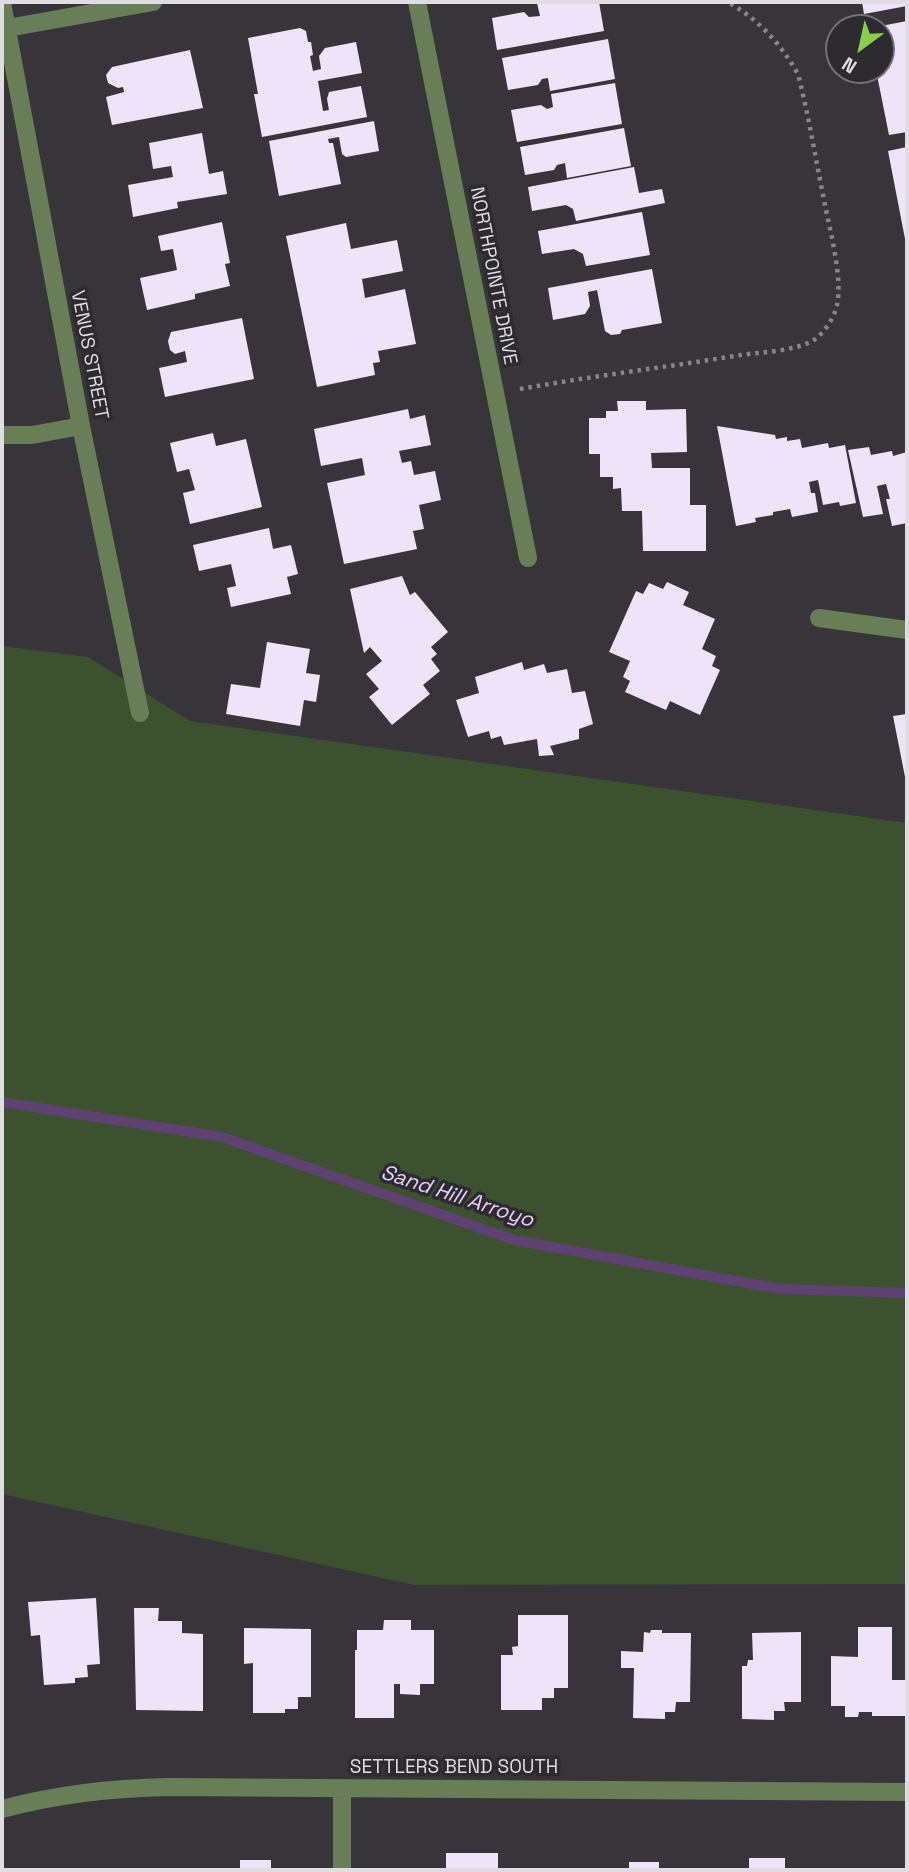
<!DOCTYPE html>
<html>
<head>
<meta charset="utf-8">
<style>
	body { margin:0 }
	#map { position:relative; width:909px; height:1872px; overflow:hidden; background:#38353a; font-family:"Space Grotesk",sans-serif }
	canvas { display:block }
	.frame { position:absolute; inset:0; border:4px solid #dfdde1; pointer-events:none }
	.north { position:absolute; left:825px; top:14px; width:70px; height:70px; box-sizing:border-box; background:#2e2b30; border:2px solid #757277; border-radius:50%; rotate:213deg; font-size:19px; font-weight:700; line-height:28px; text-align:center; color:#dfdde1 }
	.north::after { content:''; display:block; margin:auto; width:24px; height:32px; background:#88cf49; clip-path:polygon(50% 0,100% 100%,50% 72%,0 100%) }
</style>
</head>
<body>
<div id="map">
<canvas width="909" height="1872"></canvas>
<div class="frame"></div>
<div class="north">N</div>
</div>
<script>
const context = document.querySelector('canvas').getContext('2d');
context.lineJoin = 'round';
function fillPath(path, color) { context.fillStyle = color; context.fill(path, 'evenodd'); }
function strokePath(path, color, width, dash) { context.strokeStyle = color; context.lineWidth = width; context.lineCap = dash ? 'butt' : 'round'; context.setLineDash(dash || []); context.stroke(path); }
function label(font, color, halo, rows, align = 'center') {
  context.font = font + ' "Space Grotesk",sans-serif'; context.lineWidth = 7; context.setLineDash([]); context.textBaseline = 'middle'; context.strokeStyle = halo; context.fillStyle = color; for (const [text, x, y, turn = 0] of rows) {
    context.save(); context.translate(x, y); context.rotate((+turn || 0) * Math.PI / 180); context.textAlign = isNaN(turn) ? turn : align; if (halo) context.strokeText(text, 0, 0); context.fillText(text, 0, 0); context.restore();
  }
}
fillPath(new Path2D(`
	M 2,646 L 88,657 L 190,721 L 907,823 L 907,1584 L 414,1585 L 2,1494 Z`), '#3c512d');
strokePath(new Path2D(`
	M 2,1102 L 222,1137 L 514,1240 L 780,1289 L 907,1293`), '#5e4372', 10);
fillPath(new Path2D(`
	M 540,2 L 599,2 L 604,31 L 497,50 L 492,18 L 524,12 L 529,17 L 540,16 L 537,3 Z
	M 862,2 L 907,2 L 907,6 L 864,14 Z
	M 907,21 L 907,132 L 889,135 L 876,70 L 881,70 L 881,26 Z
	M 300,28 L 306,31 L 308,42 L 311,42 L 313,55 L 310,56 L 313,71 L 321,69 L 319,56 L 325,48 L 356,42 L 362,73 L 318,81 L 323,111 L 329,110 L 327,99 L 329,92 L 361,86 L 367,117 L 262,137 L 254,94 L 258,94 L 248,38 Z
	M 608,39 L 615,79 L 550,91 L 548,78 L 542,79 L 538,85 L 508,90 L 502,58 Z
	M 190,50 L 203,108 L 112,125 L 106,97 L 124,92 L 123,87 L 118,88 L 108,83 L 106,75 L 112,67 Z
	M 615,83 L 622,124 L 517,142 L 511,110 L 541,105 L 547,109 L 553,107 L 551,94 Z
	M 374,121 L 379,151 L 346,157 L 342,154 L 339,137 L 328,139 L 329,143 L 333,143 L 341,184 L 279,196 L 269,141 Z
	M 624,128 L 631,166 L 567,178 L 565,163 L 557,165 L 554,170 L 525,175 L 520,147 Z
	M 202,133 L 209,174 L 223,171 L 227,194 L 177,202 L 178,208 L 133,217 L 128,185 L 173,177 L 171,166 L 153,169 L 149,143 Z
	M 907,147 L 907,244 L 906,244 L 888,151 Z
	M 634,167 L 639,193 L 662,189 L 665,203 L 576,221 L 573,209 L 566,205 L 532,211 L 528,187 Z
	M 642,212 L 650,255 L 586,266 L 583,254 L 574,249 L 542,254 L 538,231 Z
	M 222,222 L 230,263 L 225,264 L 230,286 L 195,294 L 195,299 L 147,310 L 140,278 L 177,270 L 173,249 L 161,251 L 158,236 Z
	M 346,223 L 351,249 L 397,240 L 403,271 L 362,279 L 365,298 L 405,289 L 416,344 L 378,351 L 380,362 L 373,363 L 375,375 L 317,387 L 286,236 Z
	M 652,269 L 662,323 L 622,330 L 620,334 L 611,335 L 605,331 L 597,290 L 588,292 L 590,306 L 585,314 L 553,320 L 548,288 Z
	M 242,318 L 254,379 L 165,397 L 159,368 L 187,362 L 185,351 L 175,354 L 170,350 L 168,341 L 171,332 Z
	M 617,401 L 646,401 L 646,410 L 686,409 L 687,452 L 651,453 L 652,468 L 690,468 L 690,505 L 706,505 L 706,551 L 643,551 L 642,511 L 622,511 L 621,488 L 613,489 L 613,477 L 600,477 L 600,454 L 589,454 L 589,418 L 606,418 L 606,411 L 618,411 Z
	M 408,409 L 410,419 L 425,415 L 431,445 L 399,451 L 402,463 L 411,461 L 414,475 L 435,471 L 441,500 L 419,505 L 424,529 L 413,531 L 417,549 L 344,564 L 327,483 L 365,475 L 362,458 L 321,466 L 314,429 Z
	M 717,426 L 775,435 L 776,439 L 787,437 L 787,441 L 800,439 L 802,448 L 828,443 L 829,448 L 845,445 L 856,503 L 840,506 L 839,502 L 823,505 L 818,480 L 809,482 L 811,493 L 815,493 L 818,512 L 792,517 L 790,509 L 773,512 L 773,515 L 755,518 L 756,522 L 736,526 Z
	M 213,433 L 216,446 L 246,439 L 262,507 L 190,524 L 183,493 L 195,490 L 189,469 L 177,472 L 170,443 Z
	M 869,447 L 871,455 L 892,451 L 893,456 L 907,452 L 907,523 L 892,526 L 886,499 L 890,499 L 886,484 L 877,486 L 883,514 L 863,517 L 848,450 Z
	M 269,528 L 273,549 L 291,545 L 298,574 L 287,577 L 291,594 L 231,607 L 227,588 L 236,586 L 231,564 L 199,571 L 193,545 Z
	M 402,576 L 410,595 L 415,592 L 448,632 L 431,647 L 437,654 L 431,659 L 440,671 L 423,685 L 430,694 L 392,725 L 369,697 L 379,689 L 366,674 L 382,661 L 370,647 L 364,653 L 350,589 Z
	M 667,582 L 689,592 L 683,605 L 715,619 L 702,649 L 716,656 L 712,666 L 720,670 L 700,715 L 670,701 L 666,710 L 625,692 L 630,681 L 623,677 L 630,661 L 609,652 L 636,591 L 643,594 L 649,583 L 663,589 Z
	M 267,642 L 310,649 L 306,673 L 320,675 L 316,702 L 304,700 L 300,726 L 226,714 L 231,684 L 260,688 Z
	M 522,662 L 524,670 L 544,664 L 547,673 L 567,669 L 572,693 L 585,691 L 593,724 L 579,729 L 579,739 L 550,746 L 554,755 L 539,756 L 537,739 L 504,745 L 501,736 L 491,739 L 489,731 L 468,737 L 456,700 L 479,693 L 475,677 Z
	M 907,714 L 907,782 L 906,782 L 893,716 Z
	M 96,1598 L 100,1664 L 87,1665 L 88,1677 L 75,1678 L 75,1683 L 44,1685 L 40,1635 L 31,1636 L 28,1602 Z
	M 134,1608 L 159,1608 L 158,1621 L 182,1621 L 182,1633 L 203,1634 L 203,1711 L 136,1710 Z
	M 518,1615 L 568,1615 L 568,1688 L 554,1688 L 554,1698 L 542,1698 L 542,1710 L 501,1710 L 501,1655 L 513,1655 L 512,1647 L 518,1646 Z
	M 384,1620 L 411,1620 L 411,1630 L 434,1630 L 434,1684 L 420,1684 L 420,1695 L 400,1694 L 400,1684 L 394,1684 L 394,1718 L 355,1718 L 355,1650 L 357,1650 L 357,1630 L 383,1630 Z
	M 858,1627 L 892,1627 L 892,1680 L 905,1680 L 905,1716 L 872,1716 L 872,1712 L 859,1712 L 858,1717 L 845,1717 L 845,1706 L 831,1706 L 831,1656 L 858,1657 Z
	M 244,1628 L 311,1629 L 311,1697 L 298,1697 L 298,1709 L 285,1709 L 285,1713 L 253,1713 L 253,1663 L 244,1664 Z
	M 651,1630 L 662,1630 L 662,1633 L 691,1633 L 690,1702 L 676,1702 L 675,1712 L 665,1712 L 665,1719 L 633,1718 L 634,1668 L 621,1668 L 621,1651 L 643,1652 L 644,1632 L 650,1633 Z
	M 801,1632 L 801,1702 L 784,1702 L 785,1711 L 774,1711 L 774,1720 L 742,1719 L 742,1666 L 747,1666 L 748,1660 L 753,1660 L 752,1633 Z
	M 446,1853 L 498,1853 L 498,1870 L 446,1870 Z
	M 749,1858 L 785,1858 L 785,1870 L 749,1870 Z
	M 240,1860 L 271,1860 L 271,1870 L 240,1870 Z
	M 629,1862 L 659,1862 L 659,1870 L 629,1870 Z`), '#efe3fa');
strokePath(new Path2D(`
	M 520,389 C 593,376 667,367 741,355 C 762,352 796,351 814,340 C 825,332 834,318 837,305 C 843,280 830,230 825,205 C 816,161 809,117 798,74 C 780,43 759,20 728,2`), '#89868b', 4.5, [3.5, 5]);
strokePath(new Path2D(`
	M 417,2 L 528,558
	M 2,3 L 81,426 L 140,713
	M 2,29 L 153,2
	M 2,435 L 32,435 L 81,426
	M 819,618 L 907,630
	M 2,1809 C 58,1794 111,1788 169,1787 L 907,1792
	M 342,1870 L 342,1788`), '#677e57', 18);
label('19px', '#dfdde1', '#2e2b30', [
	["NORTHPOINTE DRIVE",493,276,79],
	["VENUS STREET",89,355,79],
	["SETTLERS BEND SOUTH",454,1768]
]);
label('italic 21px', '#e7cefc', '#2e2b30', [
	["Sand Hill Arroyo",457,1197,18]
]);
</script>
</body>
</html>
